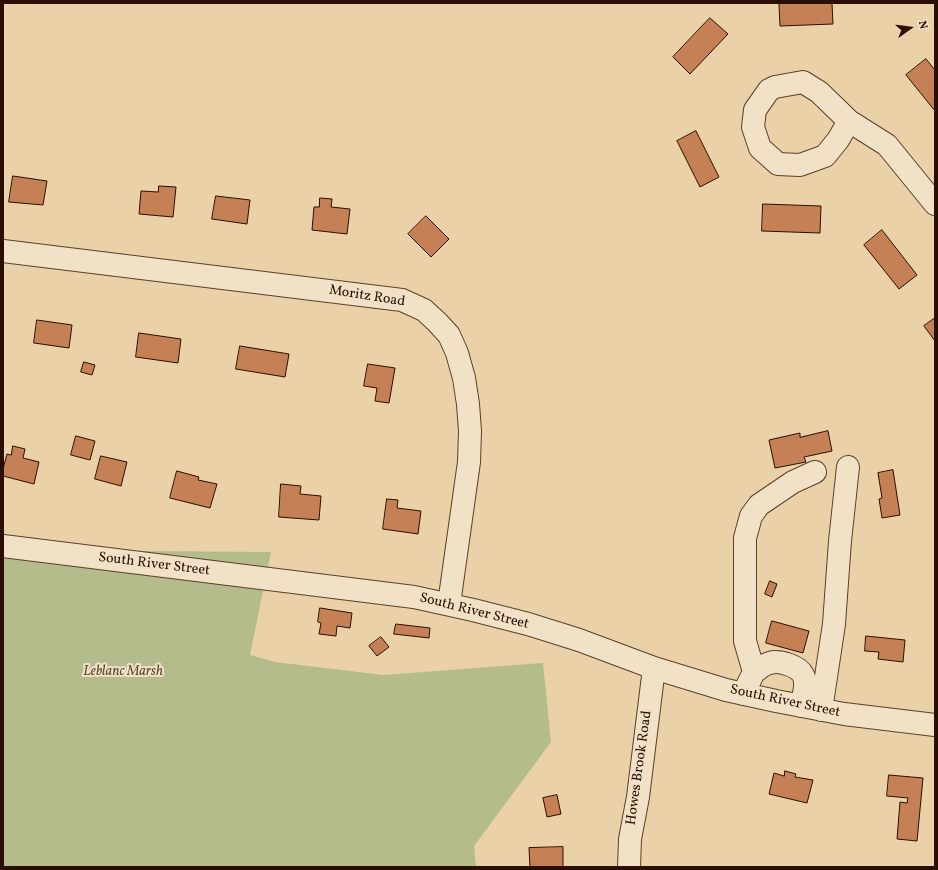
<!DOCTYPE html>
<html>
<head>
<meta charset="utf-8">
<style>
	body { margin:0 }
	#map { position:relative; width:938px; height:870px; overflow:hidden; background:#ead1a8; font-family:Vollkorn,serif }
	canvas { display:block }
	.frame { position:absolute; inset:0; border:4px solid #2a0f00; pointer-events:none }
	.north { position:absolute; left:890px; top:8px; width:40px; height:40px; -webkit-text-stroke:3px #f1e1c6; paint-order:stroke; rotate:76deg; font-size:11px; font-weight:700; line-height:16px; text-align:center; color:#2a0f00 }
	.north::after { content:''; display:block; margin:auto; width:14px; height:18px; background:#2a0f00; clip-path:polygon(50% 0,100% 100%,50% 72%,0 100%) }
</style>
</head>
<body>
<div id="map">
<canvas width="938" height="870"></canvas>
<div class="frame"></div>
<div class="north">N</div>
</div>
<script>
const context = document.querySelector('canvas').getContext('2d');
context.lineJoin = 'round';
function fillPath(path, color) { context.fillStyle = color; context.fill(path, 'evenodd'); }
function strokePath(path, color, width, dash) { context.strokeStyle = color; context.lineWidth = width; context.lineCap = dash ? 'butt' : 'round'; context.setLineDash(dash || []); context.stroke(path); }
function label(font, color, halo, rows, align = 'center') {
  context.font = font + ' Vollkorn,serif'; context.lineWidth = 4; context.setLineDash([]); context.textBaseline = 'middle'; context.strokeStyle = halo; context.fillStyle = color; for (const [text, x, y, turn = 0] of rows) {
    context.save(); context.translate(x, y); context.rotate((+turn || 0) * Math.PI / 180); context.textAlign = isNaN(turn) ? turn : align; if (halo) context.strokeText(text, 0, 0); context.fillText(text, 0, 0); context.restore();
  }
}
fillPath(new Path2D(`
	M 3,550 L 271,552 L 250,655 L 275,662 L 383,675 L 543,663 L 551,742 L 474,846 L 476,867 L 3,867 Z`), '#b3bc8a');
const building = new Path2D(`
	M 832,3 L 833,24 L 780,26 L 779,4 Z
	M 710,18 L 728,34 L 690,74 L 673,57 Z
	M 926,59 L 935,70 L 935,111 L 906,75 Z
	M 696,131 L 719,177 L 700,187 L 677,141 Z
	M 13,176 L 47,181 L 43,205 L 9,202 Z
	M 159,186 L 176,187 L 173,217 L 139,214 L 141,191 L 158,192 Z
	M 216,196 L 250,200 L 247,224 L 212,219 Z
	M 320,198 L 332,199 L 331,207 L 350,209 L 347,234 L 312,230 L 314,207 L 319,207 Z
	M 763,204 L 821,206 L 820,233 L 762,231 Z
	M 426,216 L 449,239 L 431,257 L 408,234 Z
	M 882,230 L 917,275 L 899,289 L 864,245 Z
	M 935,318 L 935,341 L 924,326 Z
	M 37,320 L 72,325 L 69,348 L 34,343 Z
	M 139,333 L 181,339 L 178,363 L 136,357 Z
	M 240,346 L 289,354 L 285,377 L 236,369 Z
	M 84,362 L 95,365 L 92,375 L 81,372 Z
	M 368,364 L 395,368 L 389,403 L 375,401 L 377,388 L 364,386 Z
	M 828,431 L 832,451 L 804,457 L 806,462 L 775,468 L 769,440 L 800,433 L 800,437 Z
	M 76,436 L 95,441 L 90,460 L 71,455 Z
	M 13,446 L 25,449 L 23,458 L 39,462 L 34,484 L 3,476 L 3,469 L 7,454 L 11,455 Z
	M 101,456 L 127,462 L 121,486 L 95,479 Z
	M 893,470 L 900,515 L 882,518 L 879,499 L 882,498 L 878,473 Z
	M 177,471 L 199,477 L 198,480 L 217,484 L 210,508 L 170,498 Z
	M 281,484 L 301,486 L 300,494 L 321,496 L 319,520 L 279,517 Z
	M 387,499 L 398,500 L 397,508 L 421,511 L 418,534 L 383,529 Z
	M 770,581 L 777,584 L 772,597 L 765,594 Z
	M 320,608 L 352,613 L 350,628 L 337,626 L 336,636 L 319,634 L 321,623 L 318,622 Z
	M 772,621 L 809,631 L 803,653 L 766,643 Z
	M 396,624 L 430,628 L 429,638 L 394,634 Z
	M 866,636 L 905,640 L 903,662 L 878,659 L 879,652 L 865,651 Z
	M 381,637 L 389,647 L 377,656 L 369,646 Z
	M 785,771 L 796,774 L 795,777 L 813,780 L 807,803 L 769,794 L 774,773 L 784,776 Z
	M 889,775 L 923,778 L 917,841 L 897,839 L 900,802 L 907,803 L 908,798 L 887,796 Z
	M 557,795 L 561,814 L 547,817 L 543,798 Z
	M 563,847 L 563,867 L 530,867 L 529,848 Z`);
fillPath(building, '#c68056');
strokePath(building, '#2a0f00', 1);
const minor = new Path2D(`
	M 849,121 L 838,140 L 825,156 L 800,165 L 778,164 L 760,148 L 753,127 L 755,110 L 769,90 L 775,87 L 803,82 L 819,92 L 849,121 L 887,145 L 935,204
	M 3,251 L 402,300 L 424,310 L 437,322 L 449,335 L 457,353 L 464,378 L 468,404 L 470,431 L 469,462 L 449,604
	M 3,546 L 414,597 L 473,610 L 528,624 L 579,640 L 654,668 L 726,690 L 776,701 L 844,714 L 935,725
	M 754,672 C 759,669 764,664 770,663 C 779,660 799,666 803,675 C 808,684 803,697 801,706
	M 743,694 L 754,672 L 745,641 L 745,538 L 751,516 L 759,505 L 793,482 L 815,472
	M 821,710 L 834,624 L 840,541 L 848,467
	M 629,867 L 630,839 L 638,797 L 654,668`);
strokePath(minor, '#5a402a', 24);
strokePath(minor, '#f1e1c6', 22);
label('14px', '#2a0f00', '#f1e1c6', [
	["Moritz Road",367,297,9],
	["South River Street",154,565,7],
	["South River Street",474,612,14],
	["South River Street",785,702,12],
	["Howes Brook Road",640,768,-82]
]);
label('italic 14px', '#5a4c30', '#f1e1c6', [
	["Leblanc Marsh",123,672]
]);
</script>
</body>
</html>
